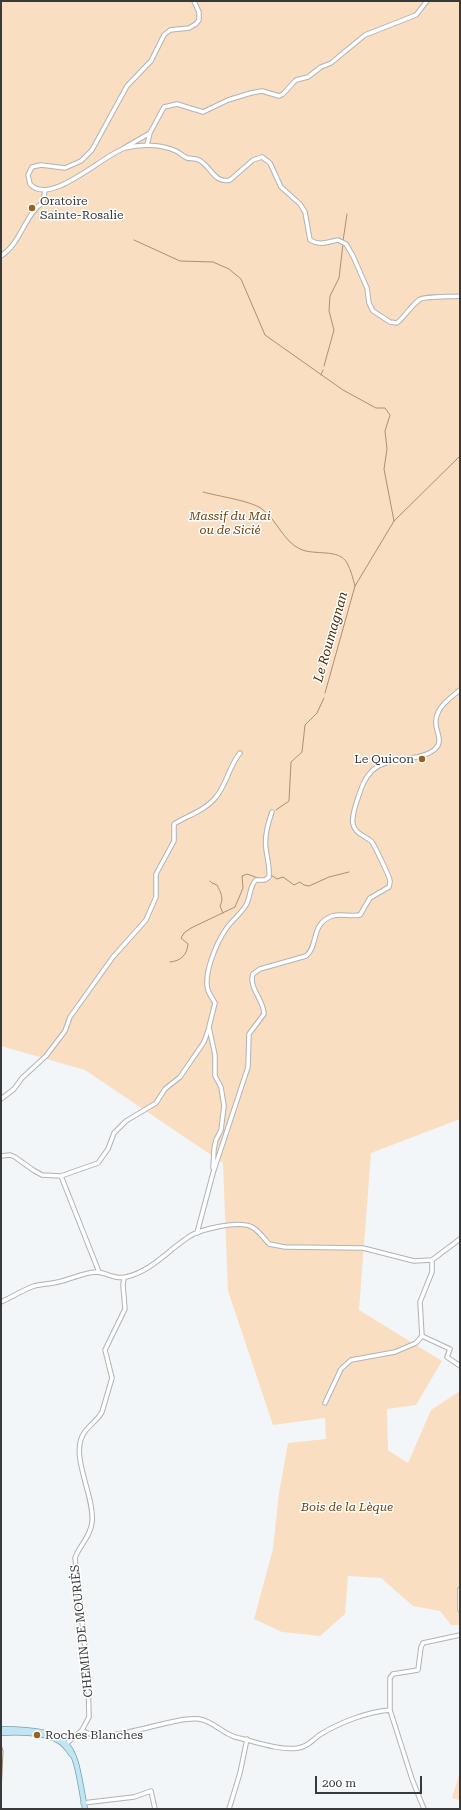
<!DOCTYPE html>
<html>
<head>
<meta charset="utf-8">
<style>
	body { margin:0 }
	#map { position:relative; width:461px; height:1810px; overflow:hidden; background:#f2f6f8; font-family:"Roboto Serif",serif }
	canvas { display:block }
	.frame { position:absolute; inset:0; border:2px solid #37393a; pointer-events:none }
	.scale { position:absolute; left:315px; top:1776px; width:107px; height:18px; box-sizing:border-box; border:2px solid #37393a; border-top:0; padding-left:5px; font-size:12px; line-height:14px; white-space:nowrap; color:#37393a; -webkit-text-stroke:3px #fff; paint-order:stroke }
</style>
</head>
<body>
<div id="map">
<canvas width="461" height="1810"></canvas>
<div class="frame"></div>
<div class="scale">200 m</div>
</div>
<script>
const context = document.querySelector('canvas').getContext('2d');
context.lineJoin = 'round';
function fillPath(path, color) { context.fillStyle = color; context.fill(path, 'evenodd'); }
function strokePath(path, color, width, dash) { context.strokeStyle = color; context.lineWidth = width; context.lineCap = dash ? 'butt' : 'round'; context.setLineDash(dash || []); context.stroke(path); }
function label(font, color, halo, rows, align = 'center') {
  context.font = font + ' "Roboto Serif",serif'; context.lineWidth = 3; context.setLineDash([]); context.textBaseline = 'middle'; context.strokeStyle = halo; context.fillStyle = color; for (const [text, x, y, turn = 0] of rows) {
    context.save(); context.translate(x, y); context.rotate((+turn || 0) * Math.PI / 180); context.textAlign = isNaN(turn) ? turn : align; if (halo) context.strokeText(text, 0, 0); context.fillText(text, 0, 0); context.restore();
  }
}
fillPath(new Path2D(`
	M 1,1 L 460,1 L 460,1119 L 371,1153 L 359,1310 L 442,1361 L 416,1405 L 387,1409 L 388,1450 L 408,1463 L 431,1410 L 460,1391 L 460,1625 L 451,1625 L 440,1611 L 413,1606 L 381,1578 L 348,1576 L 345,1614 L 320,1636 L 282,1632 L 254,1619 L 273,1549 L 279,1493 L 288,1443 L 326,1439 L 325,1418 L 273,1425 L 228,1291 L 223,1163 L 85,1070 L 1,1046 Z
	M 460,1772 L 460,1800 L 452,1798 Z`), '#fadec2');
strokePath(new Path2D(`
	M 134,240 L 180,261 L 213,262 L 229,269 L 241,279 L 265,335 L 343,390 L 376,408 L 385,408 L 390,415 L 385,431 L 387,449 L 384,469 L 394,521
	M 343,241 L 347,214
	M 324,366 L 334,330 L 329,311 L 330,296 L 339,278 L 343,244
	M 321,375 L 323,370
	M 203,492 C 217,496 252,501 262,509 C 277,520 283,541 300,549 C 315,556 339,548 347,563 C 351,570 353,579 355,586
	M 325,693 L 355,586 L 394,521 L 460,456
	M 276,810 L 289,801 L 291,762 L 302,752 L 305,725 L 317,713 L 324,698
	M 271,875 L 277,879 L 283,877 L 294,885 L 300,882 L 304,885 L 309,886 L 329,877 L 349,872
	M 210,881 L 212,883 L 217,885 C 221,893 224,898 220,906 L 223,913
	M 170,962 C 181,961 187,955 188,944 L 181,938 L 184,933 L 191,928 L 235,907 L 243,888 L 242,876 L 247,874 L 258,878
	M 1,1744 L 3,1751 L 1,1794`), '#ad9071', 1);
const minor = new Path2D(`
	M 194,1 L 199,12 L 199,20 L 196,24 L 189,28 L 170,30 L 164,35 L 151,61 L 127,86 L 92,150 L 81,161 L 65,168 L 41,165 L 32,167 L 28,175 L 30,184 C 50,207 103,155 125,148 C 141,144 161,144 176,151 C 180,153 183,156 187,158 C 191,159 195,158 199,160 C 211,166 214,184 230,180 L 253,160 L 262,157 L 270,163 L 281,187 L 300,204 L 305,212 L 310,240 C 320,246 327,242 338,240 L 346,244 L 353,256 L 367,288 L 369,303 L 373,311 L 390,322 L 397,323 C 405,316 411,306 419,300 C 423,296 452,297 460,296
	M 147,145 L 150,133 L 164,107 L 177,104 L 203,112 L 228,100 L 251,93 L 262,91 L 279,96 L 283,94 L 296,80 L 308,77 L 321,67 L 331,63 L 365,35 L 416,15 L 427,1
	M 124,148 L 150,133
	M 1,256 C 21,243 24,216 43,202 L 45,190
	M 1,1099 L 14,1089 L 22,1078 L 46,1056 L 65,1031 L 70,1017 L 113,957 L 146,920 L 156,897 L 156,874 L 174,841 L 174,824 C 187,816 206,810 216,797 C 227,784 229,766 240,753
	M 1,1156 L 10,1155 L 15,1157 L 33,1170 L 42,1175 L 61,1176 L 98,1163 L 108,1149 L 114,1133 L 126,1121 L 156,1103 L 165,1089 L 180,1077 L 204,1042 L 209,1028
	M 213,1168 L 214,1149 L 216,1140 L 221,1130 L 224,1106 L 221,1087 L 215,1076 L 215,1055 L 209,1027 L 215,1003 C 213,999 209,994 208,990 C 203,974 217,942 226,929 C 232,920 241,914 246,905 C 251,897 249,886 256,880 L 265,880 L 269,877 C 270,867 267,858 266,849 C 264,836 268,823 272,812
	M 61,1176 L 99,1272
	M 197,1233 L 213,1173 L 248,1067 L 249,1034 L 264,1014 C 264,1000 248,987 253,974 L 260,969 L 306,956 C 319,946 310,924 332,916 C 341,913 351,917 360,915 L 370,898 L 389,887 C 390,884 390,883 390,881 C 390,877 374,845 372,842 C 366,836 355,834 353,824 C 351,815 357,801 360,792 C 370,760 389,762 417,757 C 423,755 431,754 436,748 C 444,740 434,729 436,720 C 437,707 451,697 460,690
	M 432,1260 L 432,1272 L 420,1302 L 422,1336 L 450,1349 L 447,1357 L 460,1366
	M 1,1302 C 12,1297 23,1290 34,1286 C 42,1284 50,1284 58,1282 C 72,1279 82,1273 96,1272 C 106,1272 115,1280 126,1277 C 152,1271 168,1250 190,1236 C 202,1229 239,1220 252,1227 C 259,1231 264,1238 269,1244 L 285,1247 L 363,1248 L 414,1261 L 432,1260 L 460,1239
	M 325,1403 L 341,1369 L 351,1360 L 395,1352 L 416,1343 L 422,1336
	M 460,1589 L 460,1610
	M 390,1710 L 390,1678 L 393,1674 L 418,1670 L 421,1647 L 423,1643 L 460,1635
	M 82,1730 C 104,1748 169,1716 199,1719 C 213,1721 222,1733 235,1737 C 253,1741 280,1751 298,1748 C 308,1747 313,1739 321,1734 C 341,1722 367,1712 390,1710 L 412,1779 L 424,1809
	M 65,1745 L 82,1730 L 89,1717 L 88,1676 L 75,1558 C 79,1546 91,1536 92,1522 C 95,1496 69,1455 84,1433 C 89,1425 98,1420 102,1412 L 112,1378 L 105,1350 L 125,1309 L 123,1285 L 124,1278
	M 83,1803 L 134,1797 L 151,1791 L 155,1809
	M 229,1809 L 240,1773 L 247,1739`);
const major = new Path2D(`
	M 1,1729 C 76,1730 73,1742 85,1809
	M 1,1733 C 17,1732 46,1732 59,1741 C 65,1744 68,1750 72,1755`);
strokePath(minor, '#b0b3b5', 5.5);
strokePath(major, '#769eaf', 6);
strokePath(minor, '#fff', 3.5);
strokePath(major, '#c1e5f5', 4.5);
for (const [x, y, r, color] of [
	[32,208,4,"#9a621e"],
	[422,759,4,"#9a621e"],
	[37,1735,4,"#9a621e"]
]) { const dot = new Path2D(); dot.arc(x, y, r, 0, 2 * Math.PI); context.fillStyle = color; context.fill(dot); strokePath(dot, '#fff', 1.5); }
label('12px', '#37393a', '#fff', [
	["Oratoire",40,201],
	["Sainte-Rosalie",40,215],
	["Le Quicon",414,759,"right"],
	["Roches Blanches",45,1735]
], 'left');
label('italic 12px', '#6a410b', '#fff', [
	["Massif du Mai",230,516],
	["ou de Sicié",230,530],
	["Bois de la Lèque",347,1507]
]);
label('12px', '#37393a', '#fff', [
	["CHEMIN DE MOURIÈS",82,1631,-96]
]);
label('italic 13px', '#4a2b03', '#fff', [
	["Le Roumagnan",331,637,-74]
]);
</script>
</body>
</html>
